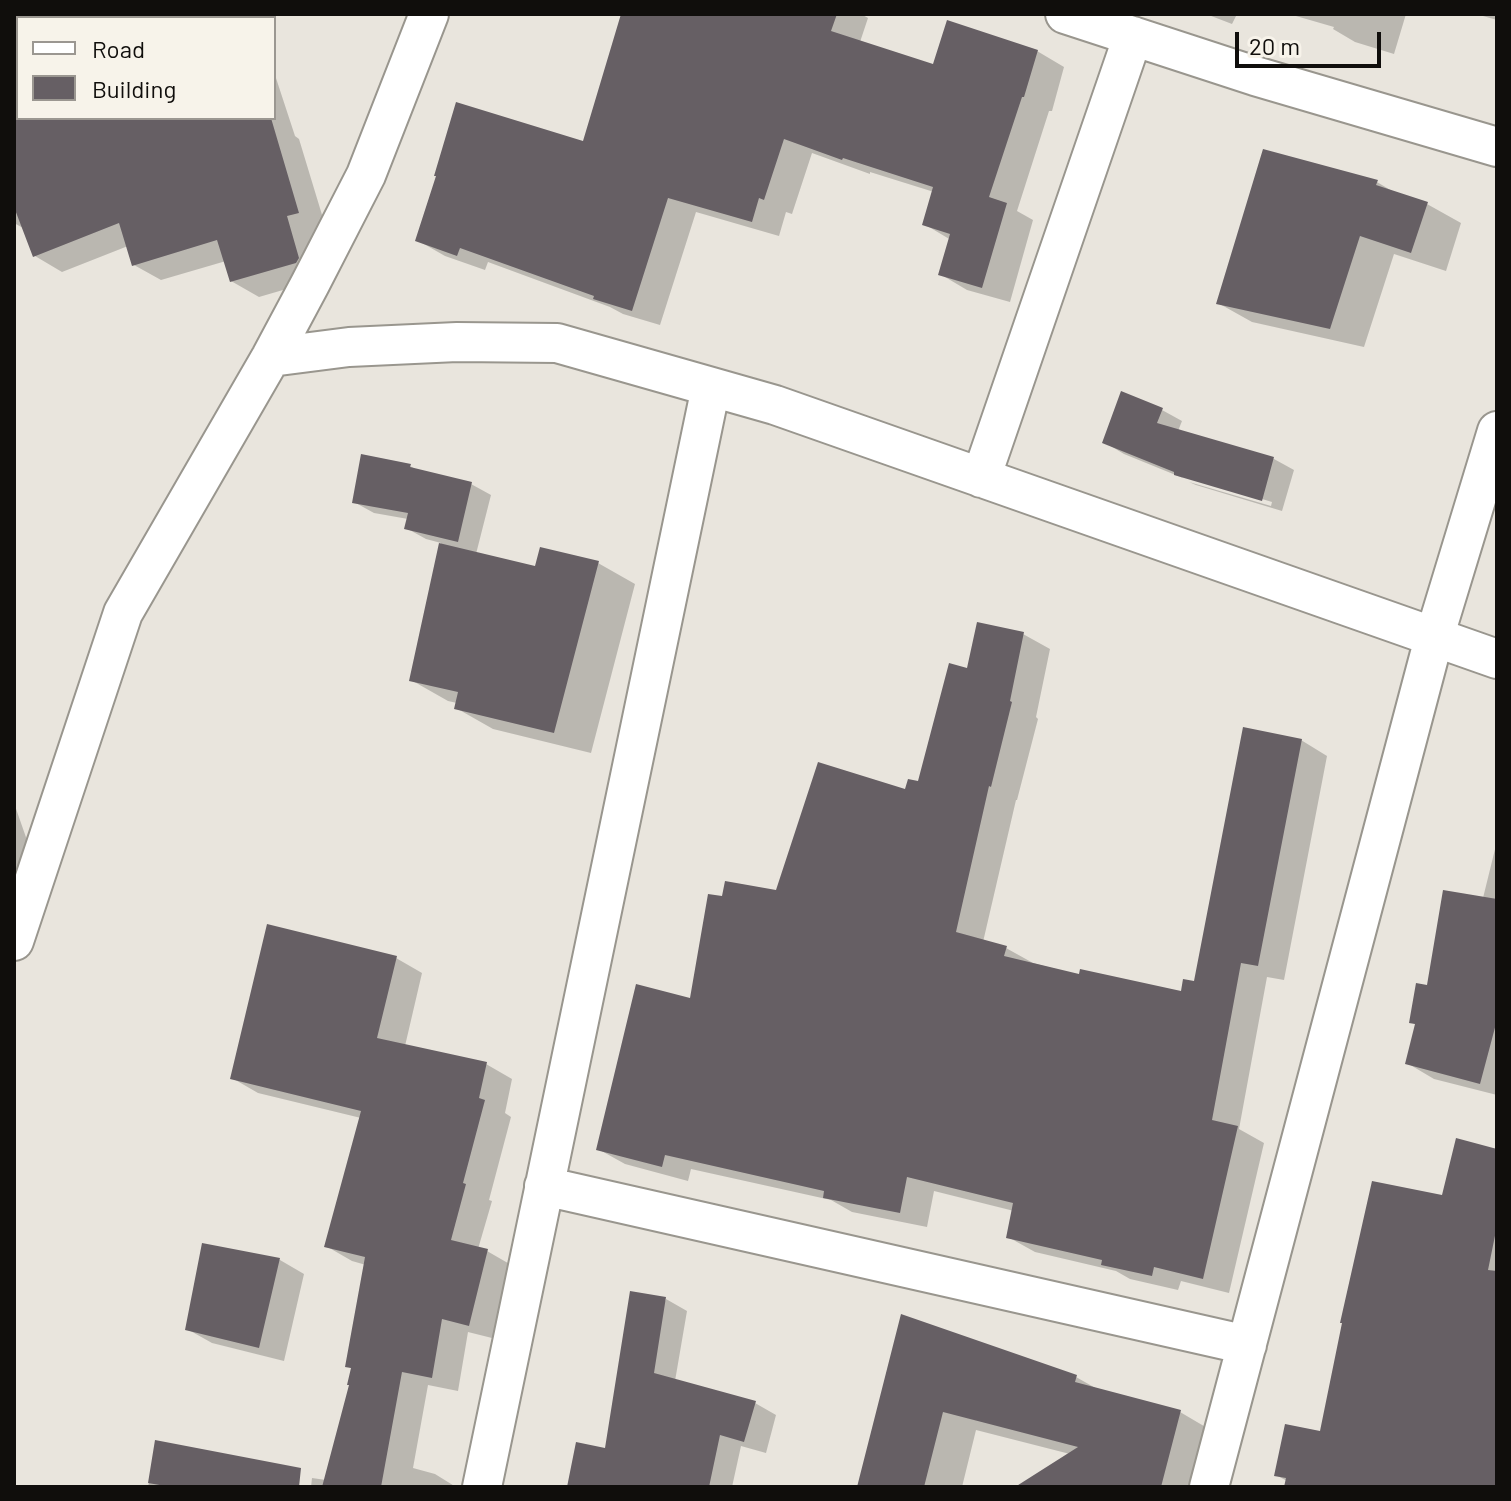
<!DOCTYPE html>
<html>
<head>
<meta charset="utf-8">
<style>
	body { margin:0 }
	#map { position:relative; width:1511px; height:1501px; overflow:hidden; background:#e9e5dd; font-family:Barlow,sans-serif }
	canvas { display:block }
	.frame { position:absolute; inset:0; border:16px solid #100e0c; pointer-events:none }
	.legend { position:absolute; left:16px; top:16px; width:260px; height:104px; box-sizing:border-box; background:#f7f3ea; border:2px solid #9b9791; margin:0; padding:10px 14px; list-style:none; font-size:24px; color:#100e0c }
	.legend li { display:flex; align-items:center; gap:16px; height:40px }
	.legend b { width:40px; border:2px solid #9b9791 }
	.scale { position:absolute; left:1235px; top:32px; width:146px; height:36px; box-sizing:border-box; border:4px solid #100e0c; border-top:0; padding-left:10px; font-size:24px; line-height:28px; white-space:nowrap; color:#100e0c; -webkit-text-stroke:6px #f7f3ea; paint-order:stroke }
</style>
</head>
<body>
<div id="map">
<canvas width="1511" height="1501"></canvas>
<div class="frame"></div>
<ul class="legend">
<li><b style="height:10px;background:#fff"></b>Road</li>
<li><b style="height:22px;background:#665f64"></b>Building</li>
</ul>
<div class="scale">20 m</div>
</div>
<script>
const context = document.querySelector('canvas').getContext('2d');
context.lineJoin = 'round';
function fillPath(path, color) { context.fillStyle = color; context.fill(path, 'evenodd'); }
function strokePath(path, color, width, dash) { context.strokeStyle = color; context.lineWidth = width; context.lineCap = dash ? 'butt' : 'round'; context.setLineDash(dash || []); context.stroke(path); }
fillPath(new Path2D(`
	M 14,14 L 257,14 L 258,18 L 18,18 L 18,118 L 274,118 L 274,72 L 295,136 L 299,139 L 326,228 L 313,232 L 326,274 L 324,278 L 259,297 L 231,281 L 226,261 L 161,280 L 134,265 L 128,246 L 62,272 L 35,256 L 25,229 L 14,223 Z
	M 623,14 L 861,14 L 868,18 L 860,42 L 934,66 L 1037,51 L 1064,67 L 1052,111 L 1049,111 L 1017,211 L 1033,220 L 1010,302 L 967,290 L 940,274 L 951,240 L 924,224 L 934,192 L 870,172 L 870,174 L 812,153 L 792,214 L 786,212 L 779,236 L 696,212 L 660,325 L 623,314 L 610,307 L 488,262 L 485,270 L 445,256 L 417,240 L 584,143 Z
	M 1206,14 L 1237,14 L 1232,24 Z
	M 1289,14 L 1406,14 L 1394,54 L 1355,42 L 1333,29 L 1334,27 Z
	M 1476,14 L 1497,14 L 1497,20 Z
	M 1377,182 L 1397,194 L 1427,204 L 1461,223 L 1446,271 L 1394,254 L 1364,347 L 1252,322 L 1218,303 Z
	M 1162,410 L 1182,421 L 1178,431 L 1274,459 L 1294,470 L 1282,511 L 1196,485 L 1189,482 L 1271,506 L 1272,502 L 1179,474 L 1183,478 L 1124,454 L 1104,442 Z
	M 410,466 L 421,472 L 471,484 L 491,495 L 476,554 L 537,568 L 598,563 L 635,584 L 591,753 L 493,729 L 456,708 L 457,703 L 448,701 L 411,680 L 441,543 L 426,539 L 406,528 L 408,519 L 374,513 L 354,502 Z
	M 1023,634 L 1050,649 L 1036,717 L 1038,719 L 1017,800 L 1016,800 L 983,942 L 1006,948 L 1033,963 L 1081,976 L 1183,994 L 1196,983 L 1301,740 L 1327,756 L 1284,980 L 1267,977 L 1239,1129 L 1264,1143 L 1229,1293 L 1181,1281 L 1178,1290 L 1130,1279 L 1116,1271 L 1035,1252 L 1008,1237 L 1014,1211 L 934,1191 L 927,1227 L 852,1212 L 831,1200 L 691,1169 L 688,1181 L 625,1164 L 598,1149 L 691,1000 L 724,899 L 777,892 L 920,783 L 969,671 Z
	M 14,803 L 42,883 L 14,894 Z
	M 1497,841 L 1497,1095 L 1434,1079 L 1407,1063 L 1417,1025 L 1411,1022 L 1428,987 L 1483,898 Z
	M 396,958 L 422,973 L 405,1046 L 486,1064 L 512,1079 L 505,1113 L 511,1117 L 489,1200 L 492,1201 L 478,1249 L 487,1251 L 513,1266 L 496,1339 L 468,1332 L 458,1391 L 428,1385 L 413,1468 L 435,1474 L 456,1487 L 311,1487 L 312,1478 L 326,1480 L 351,1385 L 353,1369 L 347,1366 L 366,1265 L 352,1261 L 326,1246 L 361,1118 L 258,1093 L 232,1078 Z
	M 1497,1151 L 1497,1487 L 1286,1487 L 1287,1481 L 1276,1475 L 1322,1434 L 1444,1197 Z
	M 203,1245 L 280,1260 L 304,1274 L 284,1361 L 212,1343 L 187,1329 Z
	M 666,1299 L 687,1311 L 675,1381 L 755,1403 L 776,1415 L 766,1453 L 741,1446 L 732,1487 L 569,1487 L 607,1451 Z
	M 902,1316 L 1076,1377 L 1099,1390 L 1180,1412 L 1214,1432 L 1199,1487 L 1019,1487 L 1070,1454 L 976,1430 L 962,1487 L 859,1487 Z
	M 157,1442 L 253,1487 L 148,1487 Z`), '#0003');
fillPath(new Path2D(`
	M 621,14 L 837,14 L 831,31 L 933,64 L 947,20 L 1038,50 L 1024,97 L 1022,97 L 989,197 L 1007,203 L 982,288 L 938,275 L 950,234 L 922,225 L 933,187 L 843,158 L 842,160 L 784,139 L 764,200 L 759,198 L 752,222 L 668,198 L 632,311 L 593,299 L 594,296 L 460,248 L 457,256 L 415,241 L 436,176 L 434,176 L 456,102 L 583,141 Z
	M 14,118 L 271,118 L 299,213 L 287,216 L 299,258 L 296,263 L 230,282 L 217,240 L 132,266 L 119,223 L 33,257 L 14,207 Z
	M 1263,149 L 1378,180 L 1376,185 L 1428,202 L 1411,253 L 1360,236 L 1330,329 L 1216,304 Z
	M 1121,391 L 1163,408 L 1157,423 L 1274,457 L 1262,501 L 1174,475 L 1174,472 L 1102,443 Z
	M 361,454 L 411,464 L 410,467 L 472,482 L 458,542 L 404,529 L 408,513 L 352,503 Z
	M 439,543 L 535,566 L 540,547 L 599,561 L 554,733 L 454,709 L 458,692 L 409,681 Z
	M 977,622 L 1024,632 L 1010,701 L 1012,702 L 991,787 L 989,786 L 956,932 L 1007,946 L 1004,956 L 1079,974 L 1080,969 L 1181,991 L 1183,979 L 1194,981 L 1243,727 L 1302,739 L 1258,966 L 1241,963 L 1212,1120 L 1238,1126 L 1203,1279 L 1154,1267 L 1152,1276 L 1101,1265 L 1102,1260 L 1006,1238 L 1013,1203 L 907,1177 L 900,1213 L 823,1198 L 824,1191 L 665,1155 L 662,1167 L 596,1150 L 636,984 L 690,998 L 708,894 L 722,896 L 725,881 L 776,890 L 818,762 L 905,789 L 908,779 L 918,781 L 949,663 L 967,668 Z
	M 1443,890 L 1497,899 L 1497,1020 L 1480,1084 L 1405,1064 L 1415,1024 L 1409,1023 L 1416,983 L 1427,985 Z
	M 267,924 L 397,956 L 377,1038 L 487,1062 L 479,1098 L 485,1100 L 463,1183 L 466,1184 L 451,1240 L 488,1249 L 469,1326 L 442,1319 L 432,1378 L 402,1372 L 381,1487 L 322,1487 L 349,1385 L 347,1385 L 351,1368 L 345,1367 L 365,1257 L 324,1247 L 361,1111 L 230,1079 Z
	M 1456,1138 L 1497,1149 L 1497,1226 L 1488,1270 L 1497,1271 L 1497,1487 L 1284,1487 L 1286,1478 L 1274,1476 L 1285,1424 L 1320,1431 L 1342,1323 L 1340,1323 L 1372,1181 L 1442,1195 Z
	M 202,1243 L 280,1258 L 259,1348 L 185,1330 Z
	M 630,1291 L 666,1297 L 654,1373 L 756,1401 L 744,1442 L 720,1435 L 709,1487 L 567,1487 L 576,1442 L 605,1448 Z
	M 901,1314 L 1077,1375 L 1075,1382 L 1181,1410 L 1161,1487 L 1015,1487 L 1078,1447 L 943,1412 L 924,1487 L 857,1487 Z
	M 155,1440 L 301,1468 L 299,1487 L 171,1487 L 148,1483 Z`), '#665f64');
const minor = new Path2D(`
	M 1065,14 L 1255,76 L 1497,147
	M 271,357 L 349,347 L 457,342 L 557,343 L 775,405 L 1497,659
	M 981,478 L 1133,36
	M 14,941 L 123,613 L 271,357 L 310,284 L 366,175 L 429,14
	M 544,1186 L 1247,1345
	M 482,1487 L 711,387
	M 1209,1487 L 1434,638 L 1497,431`);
strokePath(minor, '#99968e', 42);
strokePath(minor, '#fff', 38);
</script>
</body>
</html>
